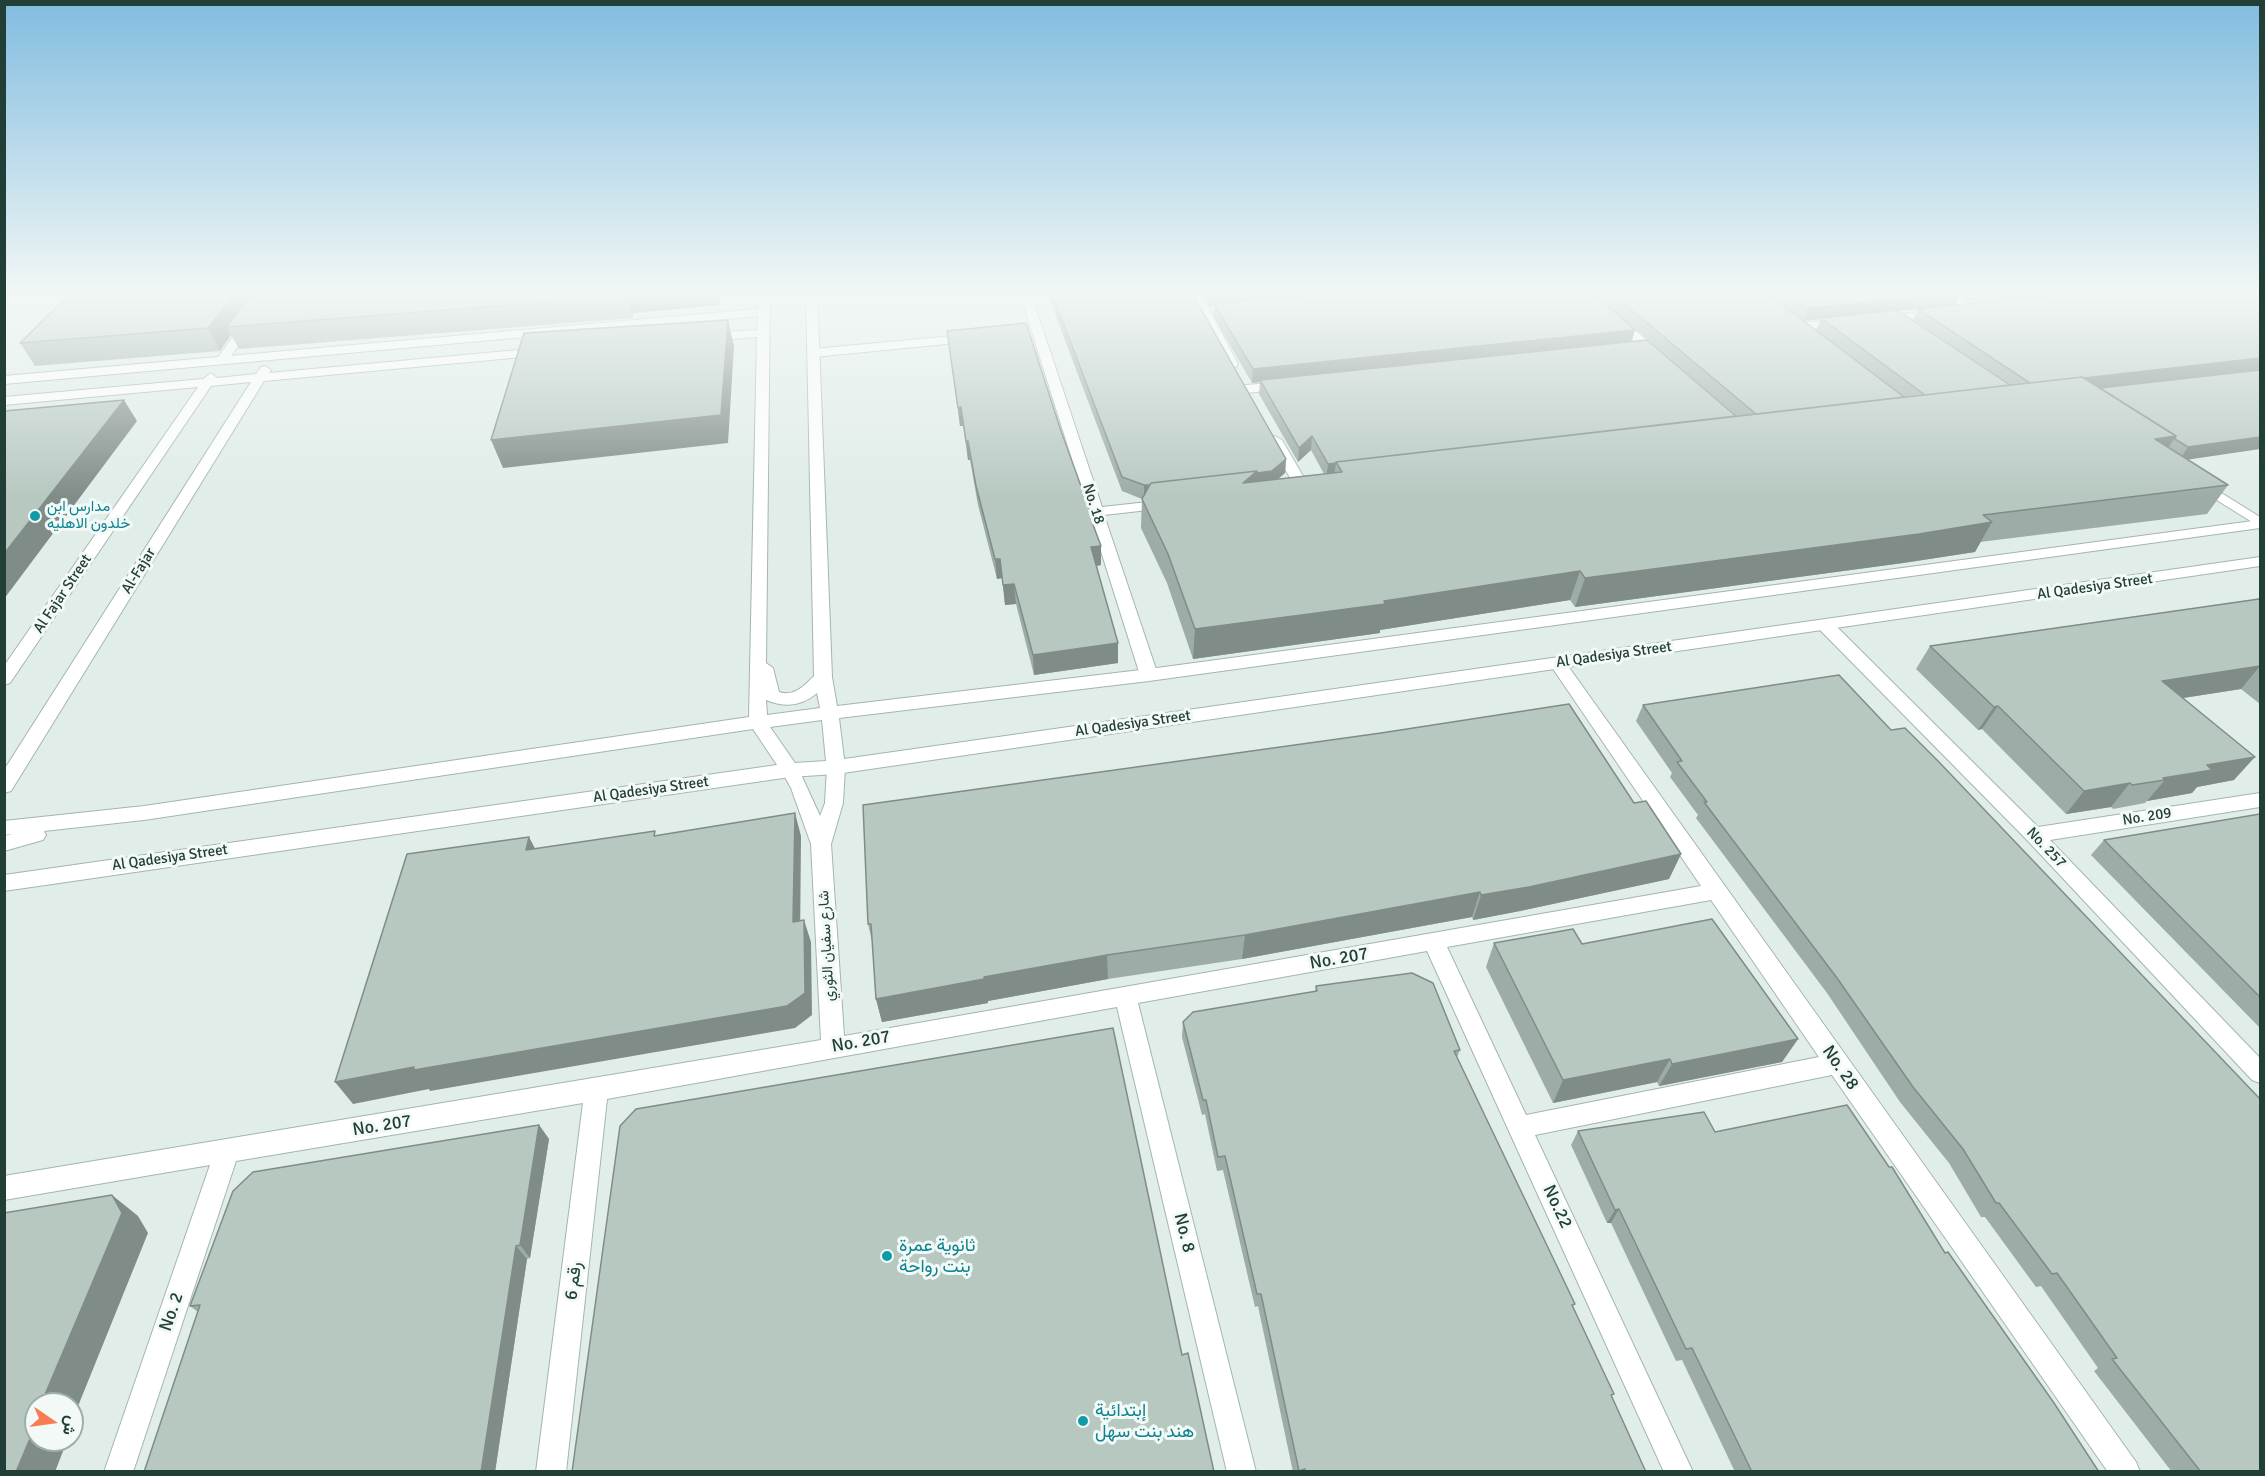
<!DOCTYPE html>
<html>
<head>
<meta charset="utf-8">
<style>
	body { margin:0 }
	#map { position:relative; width:2265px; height:1476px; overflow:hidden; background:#e1ede8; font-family:Signika,Vazirmatn,sans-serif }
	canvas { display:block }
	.frame { position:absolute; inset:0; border:6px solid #213f37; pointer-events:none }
	.north { position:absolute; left:24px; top:1392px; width:60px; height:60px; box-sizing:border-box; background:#f2f9f6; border:2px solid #9eafaa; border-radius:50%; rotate:103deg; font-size:16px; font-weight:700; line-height:24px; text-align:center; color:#213f37 }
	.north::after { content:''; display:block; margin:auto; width:21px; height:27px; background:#f97d53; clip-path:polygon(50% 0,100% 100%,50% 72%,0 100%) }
</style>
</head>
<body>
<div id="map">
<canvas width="2265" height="1476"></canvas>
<div class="frame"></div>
<div class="north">ش</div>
</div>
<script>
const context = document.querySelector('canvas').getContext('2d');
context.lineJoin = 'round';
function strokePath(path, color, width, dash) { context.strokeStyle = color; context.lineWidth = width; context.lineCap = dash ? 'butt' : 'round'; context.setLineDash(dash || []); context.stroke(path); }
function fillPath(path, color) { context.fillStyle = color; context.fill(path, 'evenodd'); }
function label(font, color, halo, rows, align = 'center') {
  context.font = font + ' Signika,Vazirmatn,sans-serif'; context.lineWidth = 6; context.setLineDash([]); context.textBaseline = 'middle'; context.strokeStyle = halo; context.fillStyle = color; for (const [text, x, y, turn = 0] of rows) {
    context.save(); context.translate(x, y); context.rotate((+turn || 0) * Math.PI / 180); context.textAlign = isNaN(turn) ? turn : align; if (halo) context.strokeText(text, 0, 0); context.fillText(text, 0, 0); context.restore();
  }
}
const minor = new Path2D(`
	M 61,291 L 55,294 L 4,298 L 4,292 Z
	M 266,291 L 278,291 L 226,363 L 218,363 L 216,360 Z
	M 1019,291 L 1030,291 L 1102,507 L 1166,500 L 1173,504 L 1166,508 L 1104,515 L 1158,675 L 1155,679 L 1143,679 L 1140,675 Z
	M 1189,291 L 1200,291 L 1238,364 L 1236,367 L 1228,367 L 1226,364 Z
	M 1577,291 L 1588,291 L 1662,353 L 1662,359 L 1654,359 Z
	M 1938,291 L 1951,291 L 1979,310 L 1969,312 Z
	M 1939,310 L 1943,311 L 1943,315 L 1883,322 L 1877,319 L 1883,316 Z
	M 1843,319 L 1847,321 L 1847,325 L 1801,331 L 1795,327 L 1801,323 Z
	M 973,334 L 979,338 L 977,341 L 814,357 L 808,353 L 814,349 Z
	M 1283,382 L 1289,386 L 1287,389 L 1246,393 L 1240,389 L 1246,385 Z
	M 1275,436 L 1282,440 L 1310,488 L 1308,491 L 1298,491 L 1296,488 L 1268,440 Z
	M 2199,479 L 2260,517 L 2260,527 L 2194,486 L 2194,480 Z
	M 1827,622 L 1833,623 L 2038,827 L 2260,793 L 2260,807 L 2050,840 L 2260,1058 L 2260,1083 L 2252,1080 L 2027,840 L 1821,631 L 1819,627 L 1821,623 Z
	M 1557,658 L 1563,659 L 2136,1462 L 2140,1472 L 2108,1472 L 1832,1075 L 1535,1135 L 1693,1472 L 1664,1472 L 1427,951 L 1138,1003 L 1256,1472 L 1227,1472 L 1117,1007 L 607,1099 L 566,1472 L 536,1472 L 583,1103 L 236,1161 L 133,1472 L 104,1472 L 210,1165 L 4,1200 L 4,1176 L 821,1040 L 811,844 L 791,788 L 781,770 L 783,765 L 797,765 L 799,770 L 820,816 L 825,803 L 827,767 L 829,762 L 843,762 L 845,767 L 843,803 L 831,844 L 844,1036 L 1701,886 L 1549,663 ZM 1711,900 L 1819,1057 L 1526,1115 L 1447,947 Z`);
const tertiary = new Path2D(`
	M 758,291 L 770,291 L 766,663 L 773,668 L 779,692 C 794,697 804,686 814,676 L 806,291 L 817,291 L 832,677 L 837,706 L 1149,669 L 2260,520 L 2260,528 L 1149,681 L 839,718 L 844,759 L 2260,557 L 2260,566 L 836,774 L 790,777 L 4,891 L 4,875 L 777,765 L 753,729 L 144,820 L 44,831 L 46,835 L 43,840 L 4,851 L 4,836 L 12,834 L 4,835 L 4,821 L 144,806 L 749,717 L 757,337 L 708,341 L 702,337 L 708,333 L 757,330 L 758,316 L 4,384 L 4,376 L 758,309 ZM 817,693 L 820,708 L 767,715 L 766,700 C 785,708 802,706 817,693 ZM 822,720 L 826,761 L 795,763 L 770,727 Z
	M 540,348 L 546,352 L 544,355 L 264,381 L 11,791 L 4,793 L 4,770 L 251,382 L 211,386 L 10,683 L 4,685 L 4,666 L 198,387 L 4,405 L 4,397 L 203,379 L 211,373 L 217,378 L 256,374 L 261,367 L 265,366 L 271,370 L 269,373 Z`);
strokePath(minor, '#a4b5af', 2);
strokePath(tertiary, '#a4b5af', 2);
fillPath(minor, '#fff');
fillPath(tertiary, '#fff');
fillPath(new Path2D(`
	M 73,291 L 721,291 L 720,305 L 633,313 L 633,318 L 239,349 L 231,335 L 220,351 L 35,366 L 20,343 Z
	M 1047,291 L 1192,291 L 1196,300 L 1286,459 L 1285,473 L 1278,479 L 1324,474 L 1311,450 L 1298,462 L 1259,394 L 1260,382 L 1252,383 L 1214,317 L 1214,305 L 1208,306 L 1201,291 L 2260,291 L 2188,460 L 2228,485 L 2207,514 L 1980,542 L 1975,552 L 1903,563 L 1575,607 L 1570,600 L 1380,630 L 1380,633 L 1193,659 L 1167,583 L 1141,528 L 1142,499 L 1122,491 L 1058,322 ZM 1960,294 L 1974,303 L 1955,305 ZM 1603,302 L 1737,416 L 1736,416 L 1631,342 L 1635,330 ZM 1918,309 L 1913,321 L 1899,311 ZM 1821,319 L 1816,330 L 1804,321 L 1811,320 Z
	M 947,331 L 1061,431 L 1094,522 L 1094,529 L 1101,565 L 1096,566 L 1118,643 L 1118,663 L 1034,675 L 1016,604 L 1005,605 L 1002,578 L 997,579 L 978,505 L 970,460 L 968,460 L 963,426 L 960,426 Z
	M 2260,600 L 2260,704 L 2241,689 L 2183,698 L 2234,780 L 2197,787 L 2192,793 L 2147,801 L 2145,803 L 2113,809 L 2111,807 L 2066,814 L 1982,729 L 1978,730 L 1916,669 L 1930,646 Z
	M 1643,705 L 2260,1472 L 2172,1472 L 2094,1371 L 2098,1368 L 2041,1286 L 2036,1287 L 1985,1217 L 1981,1217 L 1949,1163 L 1900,1102 L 1827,993 L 1696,818 L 1698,815 L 1670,777 L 1672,773 L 1636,721 Z
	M 1634,803 L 1681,854 L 1669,879 L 1520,911 L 1473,920 L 1472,917 L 1242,959 L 1108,979 L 988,1001 L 988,1003 L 882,1022 L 876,999 L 872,941 L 868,924 Z
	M 2260,814 L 2260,1028 L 2091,855 L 2104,840 Z
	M 1494,943 L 1582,944 L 1798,1039 L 1782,1062 L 1659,1086 L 1657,1082 L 1553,1103 L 1486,967 Z
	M 1316,986 L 1460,1050 L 1457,1057 L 1573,1307 L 1612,1397 L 1646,1472 L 1293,1472 L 1258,1306 L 1255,1307 L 1223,1170 L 1217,1171 L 1205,1114 L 1202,1115 L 1182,1037 L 1183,1022 L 1315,991 Z
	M 539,1125 L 549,1139 L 530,1258 L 527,1259 L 495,1472 L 144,1472 L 198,1312 L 190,1306 Z
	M 1578,1131 L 1715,1132 L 1945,1253 L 2099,1472 L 1735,1472 L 1682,1360 L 1676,1361 L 1611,1223 L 1607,1223 L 1571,1145 Z`), '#9daca6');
fillPath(new Path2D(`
	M 237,291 L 264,291 L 227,327 L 231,335 L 220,351 L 208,328 Z
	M 627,291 L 721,291 L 720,305 L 633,313 L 633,318 L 626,296 Z
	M 1230,291 L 1370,291 L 1208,306 L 1209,293 Z
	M 1961,292 L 1955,305 L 1803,321 L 1808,308 Z
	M 728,320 L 734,346 L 728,443 L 503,468 L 491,440 Z
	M 1635,330 L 1631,343 L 1260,380 L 1260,382 L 1252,383 L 1253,369 Z
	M 2260,358 L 2260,370 L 2024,398 L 2031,384 Z
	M 124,400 L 137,421 L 4,599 L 4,554 Z
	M 961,407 L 963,426 L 960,426 L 958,408 Z
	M 1312,436 L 1311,450 L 1298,462 L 1299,448 Z
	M 2176,436 L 2158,464 L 2155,439 Z
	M 2260,437 L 2260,449 L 2179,461 L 2188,447 Z
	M 966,441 L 968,441 L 970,460 L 968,460 Z
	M 1286,459 L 1285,473 L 1271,485 L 1144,500 L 1144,485 L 1257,471 Z
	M 1336,463 L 1334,478 L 1326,479 L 1328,464 Z
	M 1992,522 L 1975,552 L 1903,563 L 1575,607 L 1585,578 Z
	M 1101,546 L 1101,565 L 1091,567 L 1091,547 Z
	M 995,559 L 1000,559 L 1002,578 L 997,579 Z
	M 1580,571 L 1570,600 L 1380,630 L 1380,633 L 1193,659 L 1195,629 Z
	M 1014,584 L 1016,604 L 1005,605 L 1003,585 Z
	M 1118,643 L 1118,663 L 1034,675 L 1033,655 Z
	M 2260,666 L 2241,689 L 2144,704 L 2162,681 Z
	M 1998,706 L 1982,729 L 1978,730 L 1994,707 Z
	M 2255,757 L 2234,780 L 2197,787 L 2192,793 L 2147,801 L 2165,780 L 2163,778 L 2207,765 Z
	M 2130,783 L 2111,807 L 2066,814 L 2084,791 Z
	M 795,813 L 801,836 L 800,944 L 793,922 Z
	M 529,837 L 541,860 L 526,850 Z
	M 1681,854 L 1669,879 L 1520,911 L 1473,920 L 1481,895 Z
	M 1480,892 L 1472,917 L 1242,959 L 1245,935 Z
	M 804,920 L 811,942 L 812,1015 L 795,1028 L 430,1091 L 429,1089 L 353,1104 L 335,1082 Z
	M 1107,955 L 1108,979 L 988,1001 L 988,1003 L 882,1022 L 876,999 L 984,977 Z
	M 1798,1039 L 1782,1062 L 1659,1086 L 1672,1064 Z
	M 1670,1059 L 1657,1082 L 1553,1103 L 1563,1080 Z
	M 539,1125 L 549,1139 L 530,1258 L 520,1245 Z
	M 112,1195 L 138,1216 L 148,1233 L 72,1421 L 72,1404 L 41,1404 Z
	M 1619,1209 L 1611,1223 L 1607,1223 L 1615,1210 Z
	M 516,1246 L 527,1259 L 495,1472 L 481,1472 Z
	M 36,1416 L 36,1440 L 64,1440 L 62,1444 L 65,1446 L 55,1472 L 16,1472 L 30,1430 Z`), '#808c87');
const building = new Path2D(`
	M 73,291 L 237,291 L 208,328 L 20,343 Z
	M 254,291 L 631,291 L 627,291 L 626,296 L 227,327 Z
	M 1051,291 L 1192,291 L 1196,300 L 1286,459 L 1272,471 L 1257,473 L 1257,471 L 1151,483 L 1150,485 L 1144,485 L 1122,477 Z
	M 1208,291 L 1230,291 L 1209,293 Z
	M 1351,291 L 1591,291 L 1635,330 L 1253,369 L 1214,304 Z
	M 1609,291 L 1764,291 L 1904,397 L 1756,414 Z
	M 1785,291 L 1959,291 L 1961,292 L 1808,308 Z
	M 2093,291 L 2260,291 L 2260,358 L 2084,378 L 2082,377 L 2030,383 L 1918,309 Z
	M 1897,310 L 2010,385 L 1925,395 L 1821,318 Z
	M 728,320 L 721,415 L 491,440 L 524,333 Z
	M 1026,323 L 1061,431 L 1094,522 L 1092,522 L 1101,546 L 1091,547 L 1118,643 L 1033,655 L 1014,584 L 1003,585 L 1000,559 L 995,559 L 976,486 L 968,441 L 966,441 L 961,407 L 958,408 L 947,331 Z
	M 1647,340 L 1736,416 L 1336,462 L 1337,463 L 1328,464 L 1312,436 L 1299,448 L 1260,380 Z
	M 2260,370 L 2260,437 L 2188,447 L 2175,439 L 2176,436 L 2100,388 Z
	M 2082,377 L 2176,436 L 2155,439 L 2228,485 L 1983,515 L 1992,522 L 1919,534 L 1585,578 L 1580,571 L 1384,601 L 1385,604 L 1195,629 L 1168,554 L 1142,499 L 1151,483 L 1257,471 L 1243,483 L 1342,472 L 1336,462 Z
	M 124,400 L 4,554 L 4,411 Z
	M 2259,599 L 2260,600 L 2260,666 L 2162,681 L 2255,757 L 2207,765 L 2212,770 L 2163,778 L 2165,780 L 2132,785 L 2130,783 L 2084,791 L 1998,706 L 1994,707 L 1930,646 Z
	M 1839,675 L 1891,730 L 1905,728 L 1939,762 L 2260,1099 L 2260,1472 L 2201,1472 L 2112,1359 L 2117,1358 L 2057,1273 L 2052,1274 L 1999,1203 L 1996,1203 L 1963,1149 L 1913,1087 L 1837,978 L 1704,802 L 1707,802 L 1677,762 L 1682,761 L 1643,705 Z
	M 1569,704 L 1634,803 L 1646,801 L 1681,854 L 1529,887 L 1481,895 L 1480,892 L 1245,935 L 1107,955 L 984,977 L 984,979 L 876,999 L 871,924 L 868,924 L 863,805 L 1381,733 Z
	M 795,813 L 793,922 L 804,920 L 805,993 L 787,1006 L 414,1070 L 414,1067 L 335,1082 L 407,854 L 529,837 L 526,850 L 655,831 L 654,836 Z
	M 2260,814 L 2260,997 L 2104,840 Z
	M 1712,919 L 1798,1039 L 1672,1064 L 1670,1059 L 1563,1080 L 1494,943 L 1573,929 L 1582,944 Z
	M 1412,973 L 1433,983 L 1460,1050 L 1454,1051 L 1575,1304 L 1572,1305 L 1614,1394 L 1611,1395 L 1646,1472 L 1305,1472 L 1305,1469 L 1299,1471 L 1261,1294 L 1257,1294 L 1225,1156 L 1218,1157 L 1206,1100 L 1203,1100 L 1183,1022 L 1193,1012 L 1317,991 L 1316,986 Z
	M 1113,1028 L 1182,1355 L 1188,1353 L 1214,1472 L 572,1472 L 620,1126 L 636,1109 Z
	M 1847,1105 L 1889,1167 L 1892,1167 L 1945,1253 L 1948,1252 L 2054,1403 L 2099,1472 L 1752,1472 L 1692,1348 L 1686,1349 L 1619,1209 L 1615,1210 L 1578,1131 L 1704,1112 L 1715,1132 Z
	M 539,1125 L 520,1245 L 516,1246 L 481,1472 L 144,1472 L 200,1305 L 190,1306 L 233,1191 L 253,1172 Z
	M 112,1195 L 122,1213 L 41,1404 L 36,1404 L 36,1416 L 30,1430 L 34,1429 L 16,1472 L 4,1472 L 4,1213 Z`);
fillPath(building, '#b7c8c1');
strokePath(building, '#808c87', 1.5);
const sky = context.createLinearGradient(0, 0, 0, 497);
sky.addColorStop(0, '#81bce0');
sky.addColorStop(0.59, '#f2f7f5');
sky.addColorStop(1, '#f2f7f500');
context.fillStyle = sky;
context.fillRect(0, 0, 2265, 497);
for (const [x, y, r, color] of [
	[35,516,6,"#0f9aa8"],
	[887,1256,6,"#0f9aa8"],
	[1083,1421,6,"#0f9aa8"]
]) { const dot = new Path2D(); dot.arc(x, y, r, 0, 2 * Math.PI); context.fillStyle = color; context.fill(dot); strokePath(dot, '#f2f9f6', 2); }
label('15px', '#213f37', '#f2f9f6', [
	["No. 18",1093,504,72],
	["Al-Fajar",139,571,-58],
	["Al Qadesiya Street",2095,587,-8],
	["Al Fajar Street",63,594,-56],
	["Al Qadesiya Street",1614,655,-8],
	["Al Qadesiya Street",1133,724,-8],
	["Al Qadesiya Street",651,790,-8],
	["No. 209",2147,817,-9],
	["No. 257",2046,848,46],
	["Al Qadesiya Street",170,858,-8],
	["شارع سفيان الثوري",827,946,-93]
]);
label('15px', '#0d838f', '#f2f9f6', [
	["مدارس ابن",47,507],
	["خلدون الاهليه",47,524]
], 'left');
label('18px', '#213f37', '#f2f9f6', [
	["No. 207",1339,959,-10],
	["No. 207",861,1042,-10],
	["No. 28",1840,1068,55],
	["No. 207",382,1126,-9],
	["No.22",1557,1207,65],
	["No. 8",1184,1233,76],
	["رقم 6",574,1281,-83],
	["No. 2",172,1312,-71]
]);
label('18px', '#0d838f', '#f2f9f6', [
	["ثانوية عمرة",899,1246],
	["بنت رواحة",899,1267],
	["إبتدائية",1095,1411],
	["هند بنت سهل",1095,1432]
], 'left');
</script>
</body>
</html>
